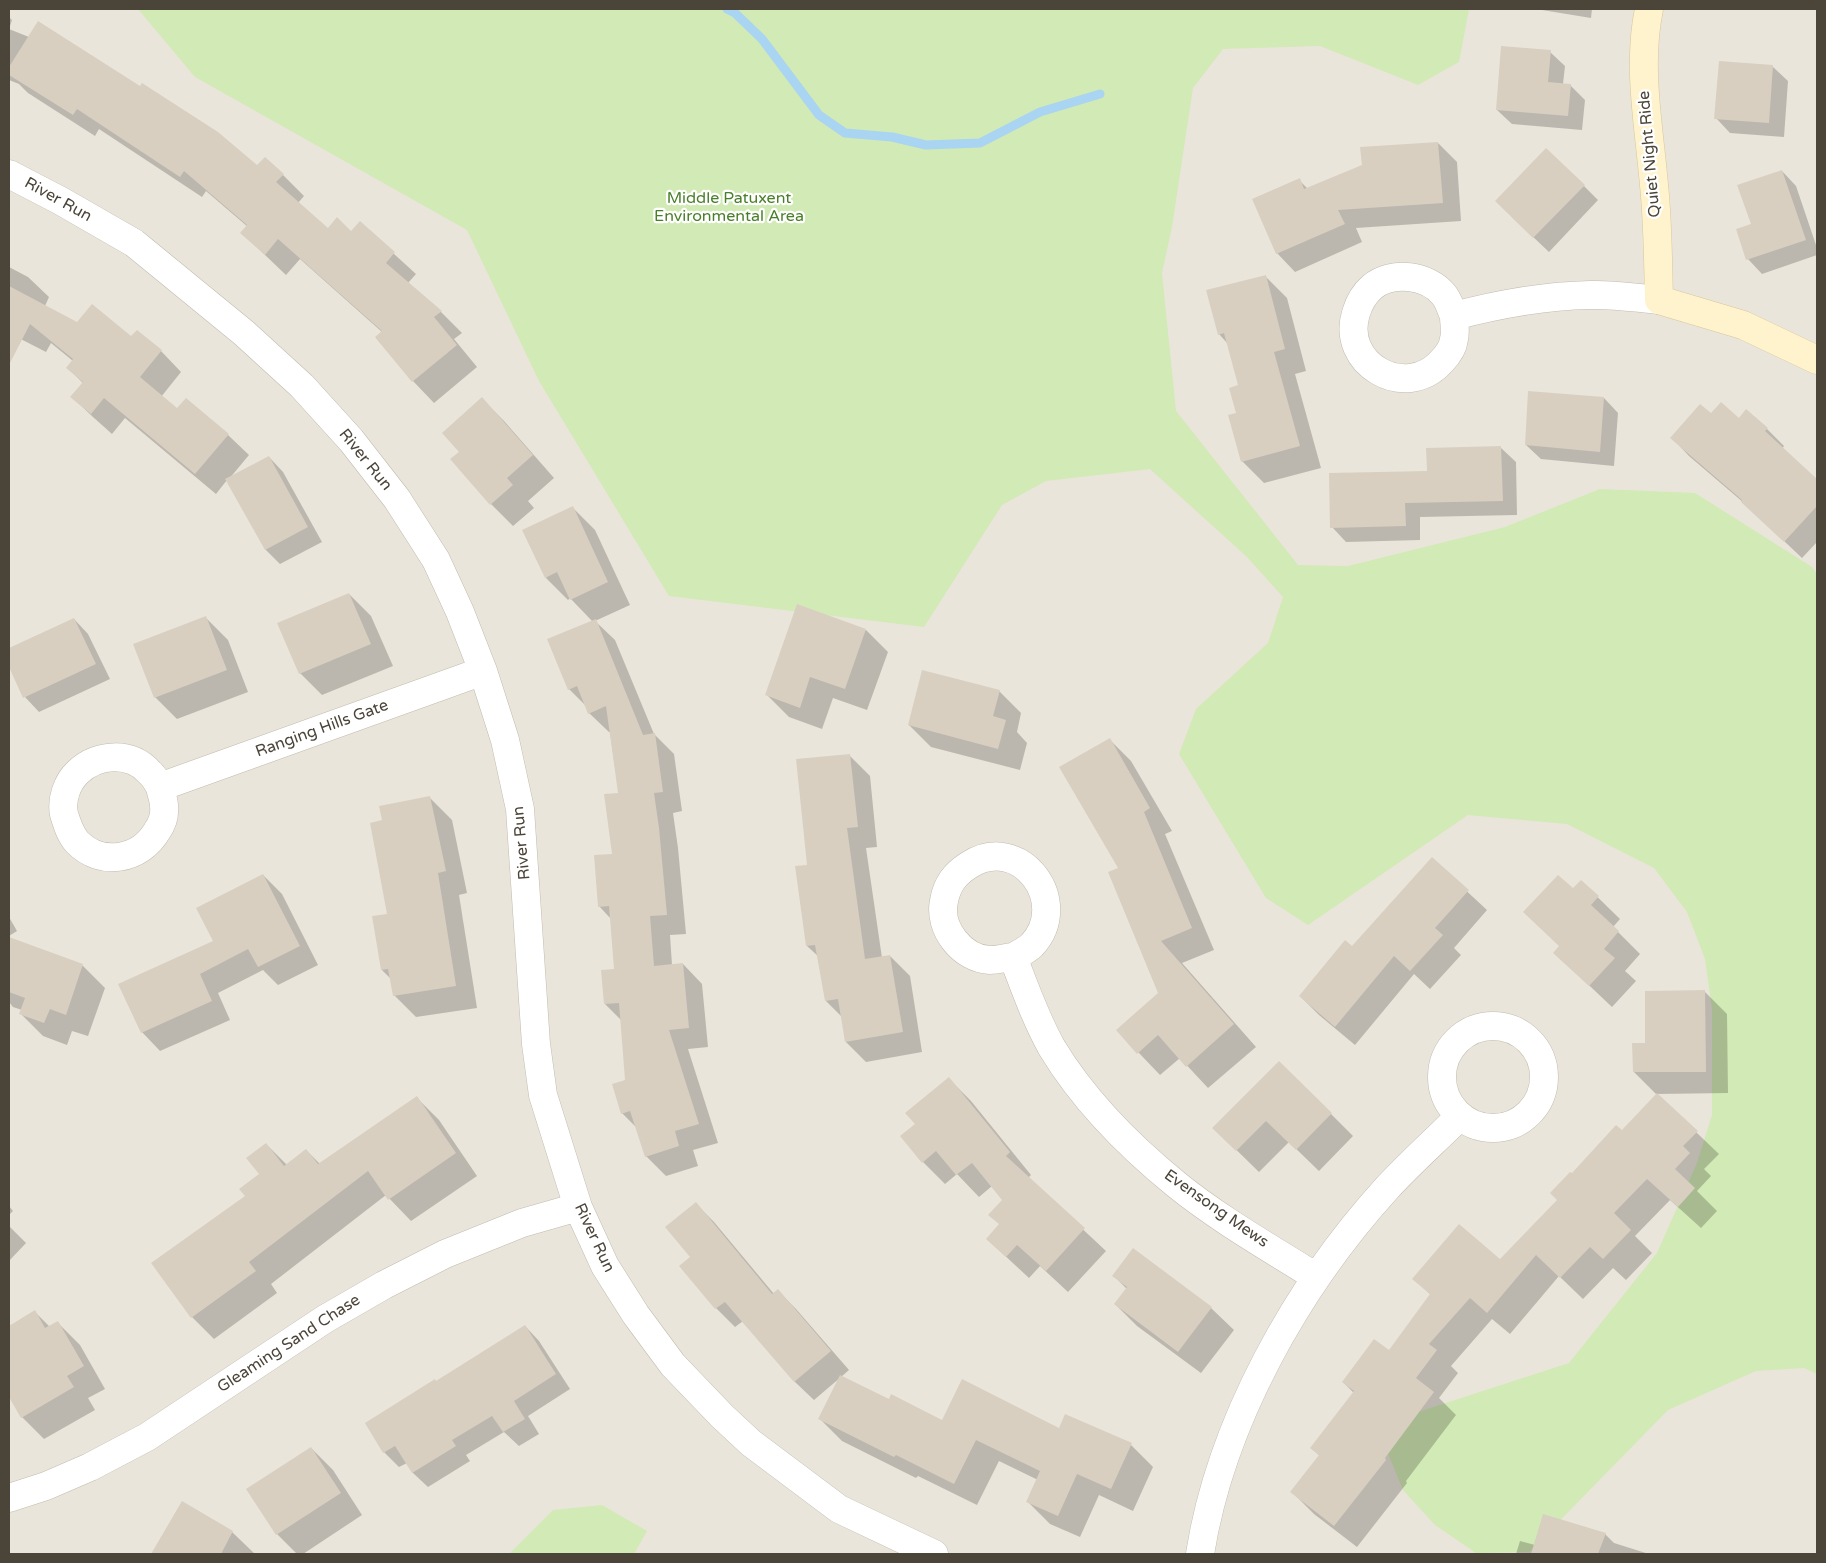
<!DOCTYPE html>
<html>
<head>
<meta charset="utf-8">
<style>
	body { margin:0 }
	#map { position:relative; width:1826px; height:1563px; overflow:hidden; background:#f6f3ec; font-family:"Varela Round",sans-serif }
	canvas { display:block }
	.frame { position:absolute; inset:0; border:10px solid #4b4439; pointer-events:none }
</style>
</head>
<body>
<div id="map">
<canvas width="1826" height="1563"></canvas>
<div class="frame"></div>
</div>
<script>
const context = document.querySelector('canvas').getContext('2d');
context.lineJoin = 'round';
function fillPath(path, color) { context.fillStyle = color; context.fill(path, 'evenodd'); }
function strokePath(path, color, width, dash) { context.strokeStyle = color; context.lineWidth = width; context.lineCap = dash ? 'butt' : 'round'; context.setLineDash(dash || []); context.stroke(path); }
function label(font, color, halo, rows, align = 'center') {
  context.font = font + ' "Varela Round",sans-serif'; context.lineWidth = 4.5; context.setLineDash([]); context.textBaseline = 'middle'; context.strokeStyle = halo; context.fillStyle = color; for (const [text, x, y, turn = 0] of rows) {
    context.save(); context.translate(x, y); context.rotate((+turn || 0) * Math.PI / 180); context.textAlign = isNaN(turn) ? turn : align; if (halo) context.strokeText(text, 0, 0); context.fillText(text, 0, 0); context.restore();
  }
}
fillPath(new Path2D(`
	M 9,9 L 1817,9 L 1817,1554 L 9,1554 Z`), '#eae5da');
fillPath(new Path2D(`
	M 138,9 L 1469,9 L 1459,62 L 1418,85 L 1320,46 L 1223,49 L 1193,88 L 1172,227 L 1162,273 L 1176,411 L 1298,565 L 1348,566 L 1505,527 L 1600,489 L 1695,493 L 1812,567 L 1817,574 L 1817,1374 L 1804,1368 L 1756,1371 L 1668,1410 L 1529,1552 L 1476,1553 L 1435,1525 L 1403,1490 L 1384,1444 L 1418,1412 L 1569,1363 L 1657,1253 L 1697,1163 L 1712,1115 L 1712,1009 L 1705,959 L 1687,912 L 1654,868 L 1567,824 L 1468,815 L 1308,925 L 1266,898 L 1179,754 L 1196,709 L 1268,643 L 1283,597 L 1247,557 L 1150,469 L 1046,481 L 1002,505 L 924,627 L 669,596 L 539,381 L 467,230 L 195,77 Z
	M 602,1505 L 647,1531 L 634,1554 L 509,1554 L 553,1510 Z`), '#d2eab5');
fillPath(new Path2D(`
	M 1536,9 L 1592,9 L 1591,18 Z
	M 9,17 L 12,20 L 9,29 L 29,37 L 257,167 L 283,175 L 304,196 L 298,203 L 328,229 L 351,232 L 360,223 L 416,274 L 408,283 L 441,312 L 462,333 L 454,339 L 477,367 L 434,403 L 413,381 L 376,338 L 382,332 L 300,259 L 286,275 L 242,233 L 248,227 L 206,191 L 202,197 L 99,129 L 95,136 L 28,93 L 19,84 L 9,80 Z
	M 1550,52 L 1565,66 L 1563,84 L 1570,85 L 1585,100 L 1582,130 L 1512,124 L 1497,110 Z
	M 1773,67 L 1788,81 L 1784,137 L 1730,133 L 1716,118 Z
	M 1438,143 L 1457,162 L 1461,221 L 1356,228 L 1362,242 L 1295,272 L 1277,253 L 1299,180 L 1308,189 Z
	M 1782,171 L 1796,186 L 1817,248 L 1817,255 L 1762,274 L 1748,259 L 1752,225 Z
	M 1584,186 L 1598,200 L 1549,252 L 1511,216 Z
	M 9,267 L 28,277 L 49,297 L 45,306 L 77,324 L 132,338 L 161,351 L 181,372 L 161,397 L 177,410 L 228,435 L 249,455 L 229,479 L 269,457 L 283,472 L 322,542 L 280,564 L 266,550 L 227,480 L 216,494 L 125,418 L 112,434 L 93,417 L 72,397 L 83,383 L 68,368 L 73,361 L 51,343 L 46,352 L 9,333 Z
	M 1265,276 L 1287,298 L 1306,371 L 1295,374 L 1321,468 L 1264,483 L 1242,461 L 1237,414 L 1240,386 L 1228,344 L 1219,334 Z
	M 1604,398 L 1618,413 L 1614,466 L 1541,459 L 1526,445 Z
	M 482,399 L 504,421 L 554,478 L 528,501 L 534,508 L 513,526 L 491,504 L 452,460 L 461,452 Z
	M 1711,415 L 1739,419 L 1767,429 L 1784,446 L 1782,449 L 1817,481 L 1817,542 L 1802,558 L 1744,503 L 1689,456 L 1672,438 Z
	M 1501,448 L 1516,462 L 1517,515 L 1420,517 L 1420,540 L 1346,542 L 1332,527 L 1428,472 Z
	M 572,507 L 595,530 L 630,605 L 595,621 L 615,640 L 654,734 L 674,754 L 682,811 L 673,813 L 678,848 L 686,934 L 670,935 L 672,965 L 683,964 L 702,984 L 708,1047 L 688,1049 L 718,1143 L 693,1150 L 698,1166 L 666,1176 L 646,1156 L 637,1128 L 622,1113 L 627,1081 L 621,1020 L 605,1004 L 616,970 L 611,919 L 599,906 L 613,855 L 619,794 L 610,732 L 609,732 L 589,713 L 587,707 L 569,689 L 593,622 L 570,598 L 568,600 L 546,578 Z
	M 349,594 L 371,616 L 393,666 L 322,695 L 300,673 Z
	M 206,618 L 228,640 L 248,692 L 177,719 L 155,697 Z
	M 74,619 L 88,634 L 110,679 L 39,712 L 25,697 L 9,664 L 9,649 Z
	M 866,630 L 888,652 L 867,710 L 833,698 L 822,729 L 789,717 L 767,695 Z
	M 999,691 L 1021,713 L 1017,732 L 1027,743 L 1020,770 L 931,747 L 909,725 Z
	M 1109,739 L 1131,761 L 1172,831 L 1165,834 L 1214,950 L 1182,963 L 1256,1047 L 1208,1088 L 1180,1058 L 1160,1075 L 1117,1030 L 1160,993 L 1119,869 Z
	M 850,756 L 870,776 L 877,847 L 866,848 L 882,958 L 890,956 L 910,976 L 922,1052 L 866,1062 L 846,1042 L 842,1017 L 826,1001 L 819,957 L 807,946 Z
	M 430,798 L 452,820 L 467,893 L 459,895 L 477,1008 L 416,1017 L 394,995 L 391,979 L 382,970 L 389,915 L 384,822 Z
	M 1432,859 L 1487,910 L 1454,948 L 1461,955 L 1430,989 L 1414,974 L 1355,1045 L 1319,1015 L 1300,996 L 1353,948 Z
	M 263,875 L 282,894 L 318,965 L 278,985 L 263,970 L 218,993 L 230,1020 L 160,1051 L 142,1032 L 215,941 Z
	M 1581,881 L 1620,919 L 1613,927 L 1640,954 L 1625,971 L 1636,981 L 1612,1007 L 1555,953 L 1560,946 L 1573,890 Z
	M 9,917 L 17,931 L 9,936 Z
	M 9,939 L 83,966 L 105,988 L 88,1036 L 72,1031 L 67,1045 L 43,1036 L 21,1014 L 22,1010 L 13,1007 L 9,1002 Z
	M 1705,992 L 1727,1014 L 1728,1093 L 1656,1094 L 1719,1154 L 1704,1169 L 1711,1176 L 1697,1191 L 1717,1211 L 1701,1228 L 1670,1200 L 1635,1236 L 1652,1253 L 1626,1280 L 1613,1268 L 1583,1299 L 1559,1276 L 1510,1334 L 1492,1319 L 1451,1366 L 1458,1373 L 1439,1398 L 1456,1415 L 1406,1481 L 1407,1483 L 1357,1547 L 1314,1514 L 1292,1492 L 1320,1456 L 1311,1448 L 1354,1393 L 1343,1382 L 1390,1351 L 1431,1295 L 1414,1279 L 1500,1261 L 1559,1200 L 1572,1175 L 1622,1132 L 1657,1095 L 1634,1072 L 1647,1044 Z
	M 1279,1062 L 1353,1136 L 1319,1171 L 1289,1142 L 1259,1172 L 1214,1128 Z
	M 949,1079 L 971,1101 L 1031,1175 L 1028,1178 L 1106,1251 L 1068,1292 L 1040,1266 L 1029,1278 L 987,1239 L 1000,1225 L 1003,1200 L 992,1186 L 979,1197 L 957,1174 L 945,1184 L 923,1162 L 917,1124 Z
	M 417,1098 L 439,1120 L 477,1176 L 411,1221 L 386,1195 L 271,1284 L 277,1293 L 214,1339 L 192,1317 L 247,1196 L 261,1175 L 266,1144 L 287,1165 L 306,1150 L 320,1164 Z
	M 696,1204 L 714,1222 L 774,1294 L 778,1291 L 796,1309 L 849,1370 L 841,1377 L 889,1401 L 942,1421 L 1060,1430 L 1131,1445 L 1153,1467 L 1133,1511 L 1099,1495 L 1080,1537 L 1050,1524 L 1028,1502 L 1038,1480 L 999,1461 L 977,1505 L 918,1476 L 916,1478 L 842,1441 L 820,1419 L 841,1377 L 814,1400 L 795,1382 L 743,1321 L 735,1327 L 716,1308 L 681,1266 L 692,1257 Z
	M 9,1206 L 13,1211 L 9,1215 Z
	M 9,1226 L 26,1243 L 9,1261 Z
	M 1114,1276 L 1211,1308 L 1234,1330 L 1201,1373 L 1137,1326 L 1115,1304 L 1127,1289 Z
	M 35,1312 L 50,1327 L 58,1323 L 80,1345 L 105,1389 L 88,1398 L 95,1410 L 44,1439 L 22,1417 L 9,1394 L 9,1388 L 15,1385 L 9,1373 L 9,1327 Z
	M 525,1326 L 539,1341 L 570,1389 L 528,1416 L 539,1434 L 519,1446 L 504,1432 L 466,1455 L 470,1461 L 428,1487 L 413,1473 L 407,1463 L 399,1467 L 384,1452 L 366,1424 L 437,1382 Z
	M 311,1448 L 333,1470 L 362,1515 L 303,1554 L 297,1554 L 277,1534 L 248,1489 Z
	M 182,1503 L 232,1532 L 255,1554 L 153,1554 Z
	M 1605,1534 L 1614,1543 L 1649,1554 L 1516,1554 L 1520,1541 L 1535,1545 Z`), '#0003');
strokePath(new Path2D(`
	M 727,9 L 735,13 L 762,39 L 819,115 L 845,133 L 892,137 L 926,145 L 980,143 L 1040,112 L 1100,94`), '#a9d4f2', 9);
fillPath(new Path2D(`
	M 38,21 L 140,86 L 142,83 L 218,132 L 257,165 L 265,157 L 284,174 L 276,182 L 328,228 L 337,217 L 351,231 L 360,221 L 395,252 L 386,263 L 442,311 L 434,317 L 457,345 L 412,382 L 375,337 L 382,331 L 278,239 L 265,255 L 240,233 L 247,225 L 184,171 L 180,177 L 77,109 L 73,115 L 9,75 L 9,67 Z
	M 1501,46 L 1551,50 L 1548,82 L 1571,84 L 1568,116 L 1496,110 Z
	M 1719,61 L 1773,65 L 1769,123 L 1714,119 Z
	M 1438,142 L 1443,203 L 1338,210 L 1345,224 L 1276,254 L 1252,199 L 1300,178 L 1304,189 L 1362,165 L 1360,147 Z
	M 1546,148 L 1585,185 L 1533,238 L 1495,201 Z
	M 1782,170 L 1806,240 L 1746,260 L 1736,229 L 1751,224 L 1737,185 Z
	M 1266,275 L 1285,349 L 1274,352 L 1300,446 L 1241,462 L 1228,415 L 1236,413 L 1229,388 L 1238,385 L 1224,333 L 1218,335 L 1206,290 Z
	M 9,286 L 77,322 L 92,304 L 131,336 L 137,330 L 162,350 L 140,377 L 177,408 L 186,398 L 229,434 L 195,474 L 104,398 L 91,414 L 70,397 L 83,382 L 66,368 L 73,359 L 30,324 L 9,365 Z
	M 1528,391 L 1604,397 L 1600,452 L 1525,445 Z
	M 482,397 L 533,455 L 507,478 L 513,485 L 490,505 L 450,459 L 459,452 L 442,433 Z
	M 1721,402 L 1739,418 L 1746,409 L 1768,428 L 1765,431 L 1817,479 L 1817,506 L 1784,542 L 1741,502 L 1742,500 L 1670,438 L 1700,404 L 1711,413 Z
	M 1501,446 L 1503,501 L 1405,503 L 1406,526 L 1330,528 L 1329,473 L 1427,471 L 1426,448 Z
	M 269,456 L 308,527 L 265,550 L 225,479 Z
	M 573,506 L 608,582 L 570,600 L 557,572 L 545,578 L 522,530 Z
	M 349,593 L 371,644 L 299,674 L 277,623 Z
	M 797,604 L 866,629 L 845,689 L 810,677 L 800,708 L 765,695 Z
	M 206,616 L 227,670 L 154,698 L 133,644 Z
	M 74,618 L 96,664 L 23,698 L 9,667 L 9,648 Z
	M 596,619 L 643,735 L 655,733 L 663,792 L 654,793 L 659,828 L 667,915 L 650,916 L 654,966 L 683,963 L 689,1028 L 669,1030 L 699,1124 L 675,1131 L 679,1146 L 645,1157 L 630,1111 L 621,1114 L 612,1084 L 625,1080 L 619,1003 L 604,1004 L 601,970 L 614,969 L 609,906 L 598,907 L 594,855 L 612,854 L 604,794 L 618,793 L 606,706 L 588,714 L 577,686 L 568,690 L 547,639 Z
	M 922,670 L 1000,690 L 993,716 L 1006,720 L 998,749 L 908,725 Z
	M 1110,738 L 1150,808 L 1144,812 L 1192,928 L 1161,941 L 1234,1024 L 1186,1067 L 1158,1035 L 1137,1054 L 1116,1030 L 1158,993 L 1108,872 L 1118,868 L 1059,767 Z
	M 850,754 L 858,827 L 847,828 L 865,959 L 890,955 L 903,1032 L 845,1042 L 838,999 L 825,1001 L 815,945 L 806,946 L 795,866 L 807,865 L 796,759 Z
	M 430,796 L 446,871 L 438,873 L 456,986 L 393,996 L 388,969 L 381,970 L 372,916 L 387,914 L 370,823 L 382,820 L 379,806 Z
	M 1432,857 L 1469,890 L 1435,928 L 1443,935 L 1410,971 L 1394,956 L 1335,1027 L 1299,996 L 1345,940 L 1352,946 Z
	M 263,874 L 300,946 L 258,967 L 248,949 L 200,974 L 212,1001 L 141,1033 L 118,984 L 213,941 L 196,908 Z
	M 1558,875 L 1573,888 L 1581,880 L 1599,896 L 1591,905 L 1619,931 L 1604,949 L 1615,958 L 1589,986 L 1553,953 L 1559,946 L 1523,912 Z
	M 9,937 L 83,964 L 66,1015 L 50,1009 L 44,1023 L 19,1014 L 25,998 L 9,992 Z
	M 1705,990 L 1706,1072 L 1633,1072 L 1632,1043 L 1645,1043 L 1645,991 Z
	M 1279,1061 L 1332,1113 L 1296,1150 L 1266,1121 L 1236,1151 L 1212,1128 Z
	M 949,1077 L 1010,1152 L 1006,1156 L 1085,1228 L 1046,1271 L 1017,1245 L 1006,1257 L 986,1239 L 999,1224 L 988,1215 L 1002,1200 L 972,1163 L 956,1175 L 936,1151 L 922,1163 L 900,1136 L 915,1124 L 905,1113 Z
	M 1657,1093 L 1698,1131 L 1683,1146 L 1690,1153 L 1675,1169 L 1695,1188 L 1678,1207 L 1647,1179 L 1614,1213 L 1631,1230 L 1603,1259 L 1590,1247 L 1560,1278 L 1536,1255 L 1487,1313 L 1470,1298 L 1429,1344 L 1437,1350 L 1416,1378 L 1434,1392 L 1385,1458 L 1386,1460 L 1334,1526 L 1290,1492 L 1319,1455 L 1310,1448 L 1354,1391 L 1342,1382 L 1374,1339 L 1389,1350 L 1430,1294 L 1412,1279 L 1459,1224 L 1500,1259 L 1557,1200 L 1550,1193 L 1570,1172 L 1572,1173 L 1616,1125 L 1622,1130 Z
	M 417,1096 L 456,1153 L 388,1200 L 368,1171 L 249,1262 L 256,1271 L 191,1318 L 151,1263 L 245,1196 L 239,1189 L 259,1174 L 246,1158 L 266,1143 L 284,1166 L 306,1149 L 318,1164 Z
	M 696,1202 L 772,1294 L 778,1289 L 831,1351 L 794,1382 L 725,1302 L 715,1309 L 679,1266 L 690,1257 L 665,1227 Z
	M 1133,1248 L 1212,1307 L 1178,1352 L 1114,1304 L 1127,1287 L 1112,1276 Z
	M 35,1310 L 45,1328 L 58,1321 L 84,1366 L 67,1376 L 74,1387 L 21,1418 L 9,1397 L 9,1326 Z
	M 525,1325 L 556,1374 L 514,1401 L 525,1419 L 503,1432 L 492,1416 L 452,1440 L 456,1446 L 412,1473 L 395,1446 L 383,1453 L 365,1423 L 435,1379 L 436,1381 Z
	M 840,1375 L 889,1399 L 891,1394 L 942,1420 L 962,1379 L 1059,1428 L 1065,1414 L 1132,1443 L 1111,1489 L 1077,1474 L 1058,1516 L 1026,1502 L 1040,1471 L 976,1440 L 954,1484 L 896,1455 L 894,1457 L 818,1419 Z
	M 311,1447 L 341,1493 L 276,1535 L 246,1489 Z
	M 182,1501 L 233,1531 L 221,1554 L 151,1554 Z
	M 1543,1514 L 1606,1533 L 1598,1554 L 1531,1554 Z`), '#d8cfc1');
const street = new Path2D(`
	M 9,174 L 61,201 L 134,243 L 244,333 L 302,386 L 351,440 L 397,499 L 436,560 L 460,612 L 483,671 L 505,740 L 520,809 L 536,1044 L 543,1095 L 578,1207 L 605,1266 L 636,1315 L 673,1365 L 722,1416 L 751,1443 L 839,1509 L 934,1554
	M 1454,316 C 1454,323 1456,332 1454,339 C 1453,348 1447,356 1441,362 C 1405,401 1340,364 1356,313 C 1359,303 1364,294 1372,287 C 1392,270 1428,275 1444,295 C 1449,301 1451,310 1454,316 C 1499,304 1544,296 1590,295 C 1613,294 1636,298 1659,300
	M 160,787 C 161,793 164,800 164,806 C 165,815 162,824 157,831 C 140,860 101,867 77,842 C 70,834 67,824 64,814 C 61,800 67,782 78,772 C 97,754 130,751 149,772 C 154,776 157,782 160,787 L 483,671
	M 1013,957 C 1005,958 997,960 990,960 C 962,959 938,928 944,901 C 947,884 955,874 969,865 C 1020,832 1072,902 1032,945 C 1027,950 1019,954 1013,957 C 1025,988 1036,1020 1052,1048 C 1084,1101 1129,1146 1177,1185 C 1219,1219 1270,1248 1316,1277
	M1442 1077a51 51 0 1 1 102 0a51 51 0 1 1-102 0Z
	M 9,1498 L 46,1486 L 90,1467 L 147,1437 L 325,1319 L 384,1285 L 445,1254 L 522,1223 L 578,1207
	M 1200,1554 C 1221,1422 1297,1287 1387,1188 C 1410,1163 1436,1140 1460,1116`);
const secondary = new Path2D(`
	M 1649,9 C 1637,67 1649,126 1654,185 C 1658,223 1658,262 1659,300 L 1743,325 L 1817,360`);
strokePath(street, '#c2bbae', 29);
strokePath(secondary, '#d6c79b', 29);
strokePath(street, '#fff', 28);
strokePath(secondary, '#fff3cd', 28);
label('16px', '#4b4439', '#fff', [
	["Quiet Night Ride",1650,154,-95],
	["River Run",58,200,29],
	["River Run",365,460,51],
	["Ranging Hills Gate",322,729,-20],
	["River Run",522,843,-95],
	["Evensong Mews",1216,1209,35],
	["River Run",594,1238,65],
	["Gleaming Sand Chase",289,1344,-33]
]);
label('16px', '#4a7f2a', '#fff', [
	["Middle Patuxent",729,199],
	["Environmental Area",729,217]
]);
</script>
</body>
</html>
